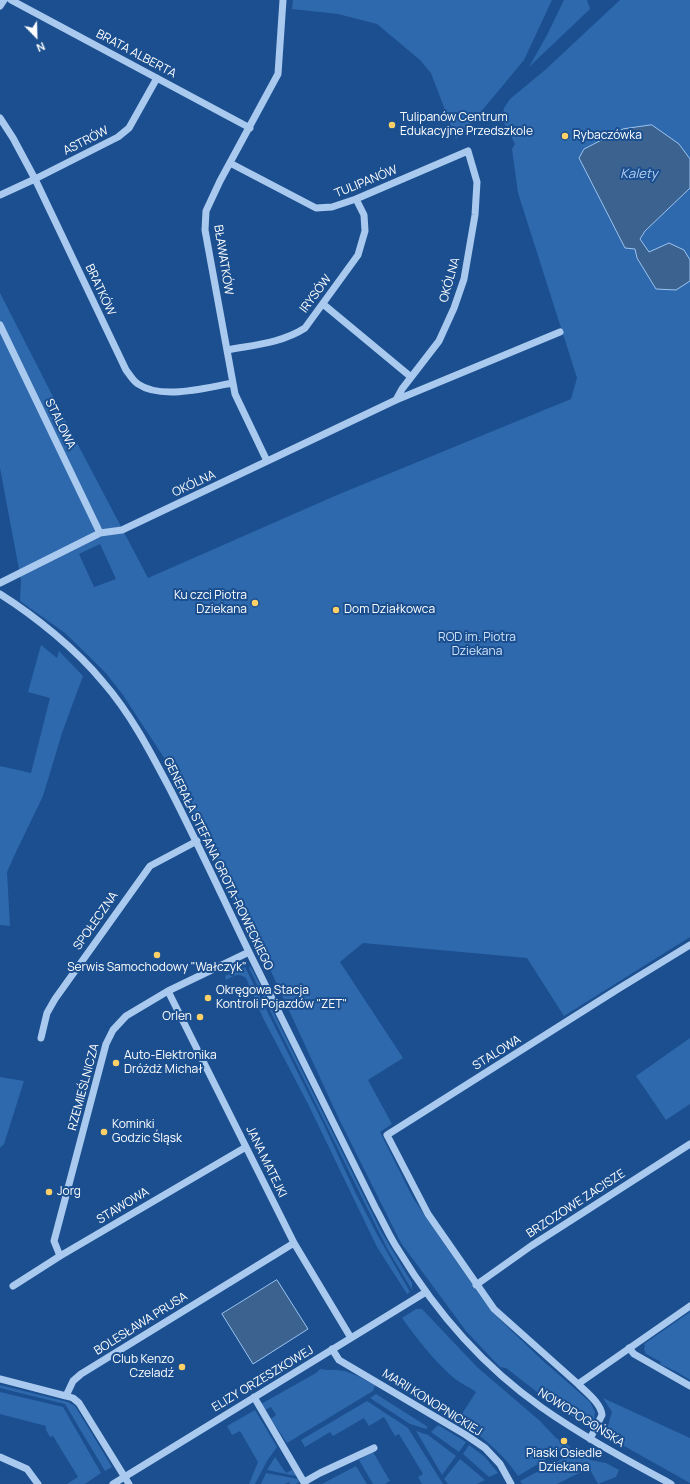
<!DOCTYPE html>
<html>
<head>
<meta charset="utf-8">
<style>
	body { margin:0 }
	#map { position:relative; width:690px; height:1484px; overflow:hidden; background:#1b4f8f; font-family:Manrope,sans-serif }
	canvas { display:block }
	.north { position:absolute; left:16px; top:16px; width:40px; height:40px; -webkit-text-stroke:3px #1b4f8f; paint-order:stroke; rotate:157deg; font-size:11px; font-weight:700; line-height:16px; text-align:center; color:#fff }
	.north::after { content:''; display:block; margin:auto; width:14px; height:18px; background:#fff; clip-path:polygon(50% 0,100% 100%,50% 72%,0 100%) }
</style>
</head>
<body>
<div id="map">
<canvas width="690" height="1484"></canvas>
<div class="north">N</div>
</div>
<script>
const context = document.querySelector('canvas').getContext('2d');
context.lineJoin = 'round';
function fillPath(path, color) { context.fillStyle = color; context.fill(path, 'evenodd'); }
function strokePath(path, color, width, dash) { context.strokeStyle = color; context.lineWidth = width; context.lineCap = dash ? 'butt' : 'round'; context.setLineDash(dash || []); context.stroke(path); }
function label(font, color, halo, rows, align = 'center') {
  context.font = font + ' Manrope,sans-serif'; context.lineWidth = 4; context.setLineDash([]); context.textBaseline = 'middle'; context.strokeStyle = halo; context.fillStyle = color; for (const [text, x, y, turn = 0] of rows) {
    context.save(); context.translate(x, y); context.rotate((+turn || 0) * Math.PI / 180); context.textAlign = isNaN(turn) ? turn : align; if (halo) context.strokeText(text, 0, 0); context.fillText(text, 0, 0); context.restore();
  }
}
fillPath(new Path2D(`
	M 293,0 L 552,0 L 524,60 L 485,107 L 456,139 L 431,73 L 420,60 L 377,24 L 338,14 L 292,9 Z
	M 564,0 L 587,0 L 590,9 L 529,67 L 547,35 Z
	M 620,0 L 690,0 L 690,937 L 564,1016 L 527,958 L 363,943 L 340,962 L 403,1058 L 368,1080 L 392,1124 L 380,1132 L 413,1198 L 456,1261 L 491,1311 L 541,1359 L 590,1402 L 595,1412 L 594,1421 L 584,1424 L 546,1399 L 506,1368 L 500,1367 L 466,1331 L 401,1243 L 339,1119 L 263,954 L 230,894 L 221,867 L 190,808 L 174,773 L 123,695 L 105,672 L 65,633 L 20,601 L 21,580 L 0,468 L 0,293 L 65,420 L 148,578 L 337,495 L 571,399 L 577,378 L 518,193 L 512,149 L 515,144 L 502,119 L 504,108 L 510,99 L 545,70 ZM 100,544 L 116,579 L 94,587 L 79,554 Z
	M 41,645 L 57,658 L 59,651 L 83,676 L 62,733 L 43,796 L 15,854 L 7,872 L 10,926 L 0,925 L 0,766 L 31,773 L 50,698 L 28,692 Z
	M 250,966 L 254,973 L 381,1231 L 412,1283 L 412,1290 L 388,1250 L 377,1228 L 249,968 Z
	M 245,967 L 323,1123 L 356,1194 L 379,1238 L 410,1292 L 407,1294 L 377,1247 L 309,1106 L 263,1018 L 246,978 C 238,972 234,976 226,980 L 225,976 Z
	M 690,1038 L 690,1104 L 666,1120 L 636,1076 Z
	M 0,1077 L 24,1081 L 4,1144 L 0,1148 Z
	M 416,1309 L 422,1309 L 477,1367 L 540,1421 L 556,1438 L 571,1447 L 548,1458 L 518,1476 C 501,1451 482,1437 458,1420 L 476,1392 C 469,1387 462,1384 455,1379 C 435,1362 417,1339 402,1318 Z
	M 690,1312 L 690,1380 L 677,1372 L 660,1364 L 661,1362 L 646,1354 L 644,1349 L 645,1346 L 644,1344 Z
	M 320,1369 C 326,1370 330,1370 336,1370 C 349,1370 363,1379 375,1385 L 373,1391 L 287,1443 L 271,1419 L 276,1415 L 271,1407 L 265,1410 L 261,1404 L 316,1373 Z
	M 0,1385 L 68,1402 L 75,1406 L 112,1467 L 105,1471 L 65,1404 L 0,1388 Z
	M 0,1392 L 63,1407 L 101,1473 L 85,1484 L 67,1484 L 78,1477 L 53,1436 L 50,1437 L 46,1430 L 46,1426 L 0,1414 Z
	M 376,1394 L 428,1427 L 426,1429 L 410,1424 L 370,1398 Z
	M 603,1398 L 690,1438 L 690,1483 L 608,1437 L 606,1432 L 612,1412 Z
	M 367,1401 L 408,1428 L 443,1484 L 422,1484 L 418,1477 L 423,1474 L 399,1434 L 395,1436 L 384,1417 L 369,1426 L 364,1418 L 333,1436 L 330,1432 L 305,1447 L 301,1440 Z
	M 255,1410 L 277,1447 L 267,1461 L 255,1484 L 249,1484 L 258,1462 L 240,1431 L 232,1435 L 227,1426 Z
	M 438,1425 L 466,1442 L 459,1452 L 431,1432 Z
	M 416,1431 L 428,1435 L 456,1456 L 442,1475 Z
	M 469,1445 L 485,1457 L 498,1473 L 489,1477 L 463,1454 Z
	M 373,1452 L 390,1481 L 385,1484 L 373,1484 L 359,1460 Z
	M 575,1452 L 590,1460 L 606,1463 L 619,1470 L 616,1477 L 598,1484 L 589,1468 L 557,1484 L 522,1484 L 520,1481 Z
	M 275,1457 L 286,1473 L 292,1470 L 296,1476 L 267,1470 Z
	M 460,1459 L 485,1480 L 477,1484 L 448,1484 L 444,1479 Z
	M 356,1466 L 367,1484 L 322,1484 Z
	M 266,1473 L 298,1479 L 299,1482 L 296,1484 L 290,1484 L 289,1482 L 285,1484 L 261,1484 Z`), '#2e69ad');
const water = new Path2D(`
	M 652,125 L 679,144 L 690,159 L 690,188 L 645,231 L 640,239 L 649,252 L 669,243 L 684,250 L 690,260 L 690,281 L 676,290 L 656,289 L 637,258 L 635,249 L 625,248 L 579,158 L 584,149 L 623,129 Z
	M 277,1280 L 308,1329 L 253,1364 L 222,1314 Z`);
fillPath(water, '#3c6290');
strokePath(water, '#9cc4f0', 1);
strokePath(new Path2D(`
	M 11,0 L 250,128
	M 0,6 L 4,0
	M 0,118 L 13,138 L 35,179 L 126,370 C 130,375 133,381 138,384 C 161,400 207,388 232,383
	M 230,163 L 316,208 L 332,207 L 356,199 L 468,151 L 477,182 L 475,215 L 464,279 L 454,308 L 439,341 L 402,389 L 396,400
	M 0,195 L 35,179 L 118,137 L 129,128 L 157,78
	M 323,304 L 411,377
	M 0,325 L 100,533
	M 227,350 C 253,345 282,343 305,328 L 358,255 L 365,231 L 364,215 L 356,199
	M 267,461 L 235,394 L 205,230 L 206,211 L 220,181 L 278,74 L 283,0
	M 0,583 L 100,533 L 122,530 L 396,400 L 560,332
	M 0,594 C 35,616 77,650 103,682 C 131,714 151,753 171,791 C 198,844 223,898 249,952 C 291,1038 334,1123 376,1209 C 384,1223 390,1238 399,1251 C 436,1312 483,1366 541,1407 C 582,1436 627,1460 671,1484
	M 168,991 L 294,1243 L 351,1338
	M 41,1038 L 47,1013 L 55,999 L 150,866 L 197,841
	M 60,1256 L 54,1241 L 106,1044 L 113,1030 L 126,1016 L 168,991 L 249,952
	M 476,1285 L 531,1246 L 690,1144
	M 13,1286 L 60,1256 L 246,1147
	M 629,1348 L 634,1354 L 690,1386
	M 332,1349 L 339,1360 L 466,1435 L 485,1448 L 500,1464 L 511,1484
	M 0,1379 L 66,1396 L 73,1398 L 79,1403 L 129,1484
	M 578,1384 L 494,1309 L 428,1214 L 387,1135 L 618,989 L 690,945
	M 66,1396 L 73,1381 L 81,1374 L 294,1243
	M 254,1397 L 305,1484
	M 590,1439 L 602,1415 C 601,1403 586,1392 578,1384 L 690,1306
	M 0,1457 L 27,1469 L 38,1484
	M 304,1482 L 320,1473 L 374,1448
	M 113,1484 L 426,1292`), '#a9c9ee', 7);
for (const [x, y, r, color] of [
	[392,125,4,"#ffd166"],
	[565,136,4,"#ffd166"],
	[255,603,4,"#ffd166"],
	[336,610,4,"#ffd166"],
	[157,955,4,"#ffd166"],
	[208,998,4,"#ffd166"],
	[200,1017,4,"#ffd166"],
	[116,1063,4,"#ffd166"],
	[104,1132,4,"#ffd166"],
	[49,1192,4,"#ffd166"],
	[182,1367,4,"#ffd166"],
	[564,1441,4,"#ffd166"]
]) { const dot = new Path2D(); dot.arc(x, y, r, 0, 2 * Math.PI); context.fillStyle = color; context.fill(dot); strokePath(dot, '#1b4f8f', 1.5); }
label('12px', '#fff', '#1b4f8f', [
	["BRATA ALBERTA",136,54,28],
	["ASTRÓW",86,141,-27],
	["TULIPANÓW",366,182,-22],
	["BŁAWATKÓW",223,260,81],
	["OKÓLNA",450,280,-74],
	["BRATKÓW",100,290,65],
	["IRYSÓW",316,294,-53],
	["STALOWA",60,424,64],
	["OKÓLNA",194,484,-25],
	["GENERAŁA STEFANA GROTA-ROWECKIEGO",218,864,64],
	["SPOŁECZNA",96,921,-55],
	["STALOWA",497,1053,-32],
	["RZEMIEŚLNICZA",84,1087,-75],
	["JANA MATEJKI",266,1162,64],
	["BRZOZOWE ZACISZE",576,1204,-33],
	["STAWOWA",123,1206,-31],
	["BOLESŁAWA PRUSA",141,1324,-32],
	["ELIZY ORZESZKOWEJ",263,1379,-31],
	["MARII KONOPNICKIEJ",432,1403,32],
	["NOWOPOGOŃSKA",581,1418,32]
]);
label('12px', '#fff', '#1b4f8f', [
	["Tulipanów Centrum",400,118],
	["Edukacyjne Przedszkole",400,132],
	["Rybaczówka",573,136],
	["Ku czci Piotra",247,596,"right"],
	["Dziekana",247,610,"right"],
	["Dom Działkowca",344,610],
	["Serwis Samochodowy \"Wałczyk\"",157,968,"center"],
	["Okręgowa Stacja",216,991],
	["Kontroli Pojazdów \"ZET\"",216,1005],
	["Orlen",192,1017,"right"],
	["Auto-Elektronika",124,1056],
	["Dróżdż Michał",124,1070],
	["Kominki",112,1125],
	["Godzic Śląsk",112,1139],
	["Jorg",57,1192],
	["Club Kenzo",174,1360,"right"],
	["Czeladź",174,1374,"right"],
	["Piaski Osiedle",564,1454,"center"],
	["Dziekana",564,1468,"center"]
], 'left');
label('12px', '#cfe3fa', '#1b4f8f', [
	["ROD im. Piotra",477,638],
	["Dziekana",477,652]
]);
label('italic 13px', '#b5d3f5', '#1b4f8f', [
	["Kalety",639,174]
]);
</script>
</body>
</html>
